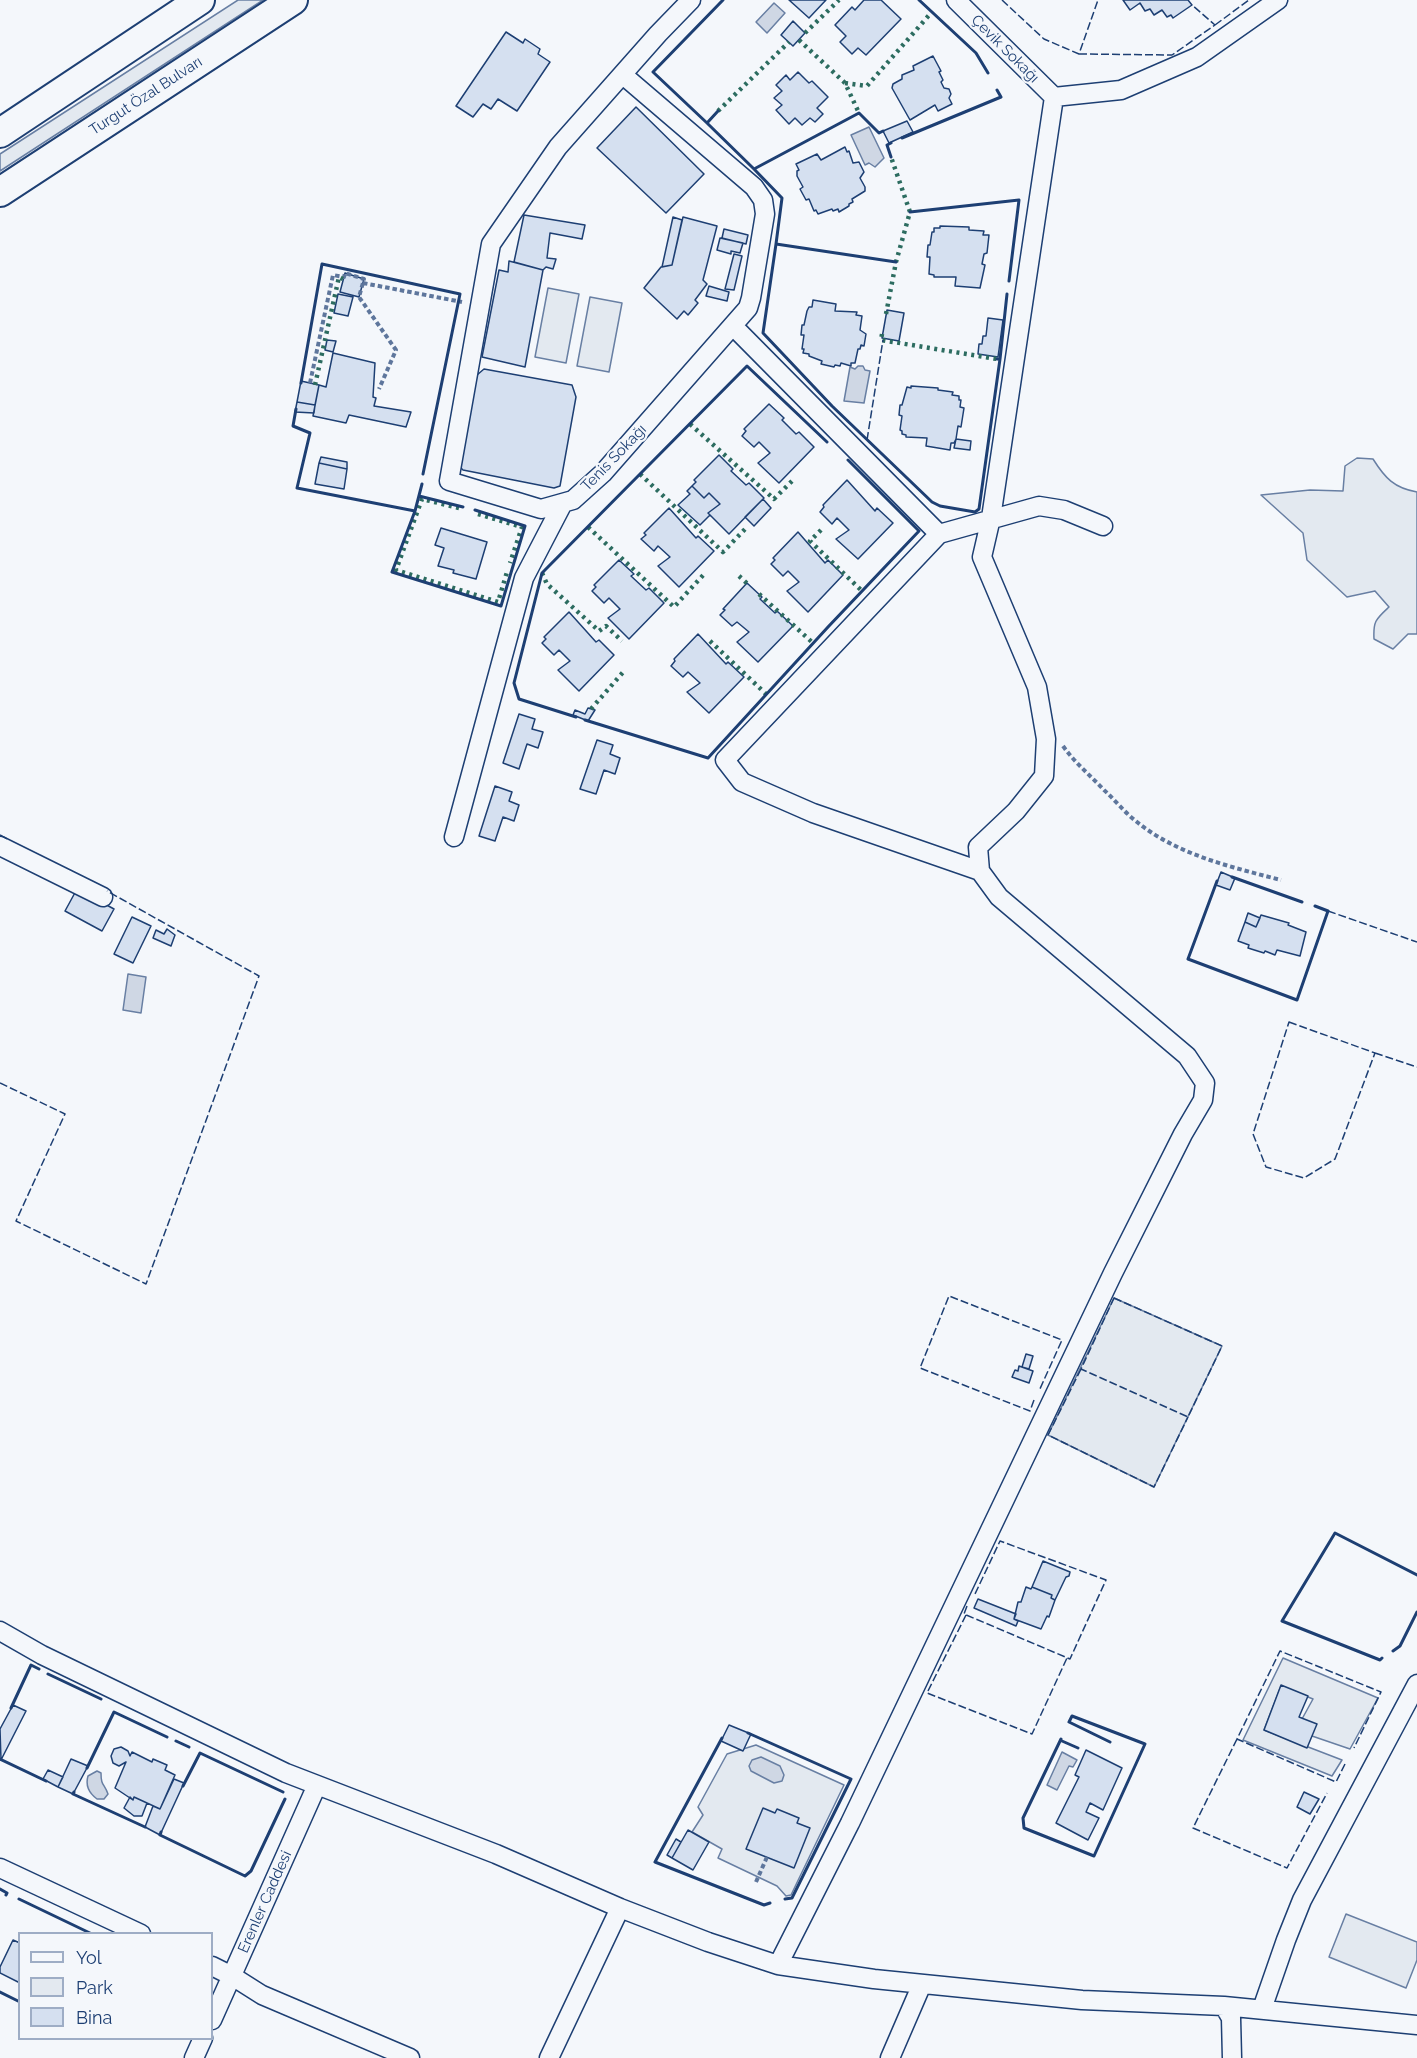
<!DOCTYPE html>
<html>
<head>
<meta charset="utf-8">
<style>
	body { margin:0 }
	#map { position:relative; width:1417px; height:2058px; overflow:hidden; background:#f4f7fb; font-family:Raleway,sans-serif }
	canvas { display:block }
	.legend { position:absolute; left:18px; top:1932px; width:195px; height:108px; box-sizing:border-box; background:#f4f7fb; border:2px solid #9eadc5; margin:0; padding:8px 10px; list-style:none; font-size:18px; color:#1d3f73 }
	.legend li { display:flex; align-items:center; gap:12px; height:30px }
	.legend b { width:30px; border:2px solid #9eadc5 }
</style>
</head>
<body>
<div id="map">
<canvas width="1417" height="2058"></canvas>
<ul class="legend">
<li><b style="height:8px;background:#f4f7fb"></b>Yol</li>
<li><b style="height:16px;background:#e3e9f0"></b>Park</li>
<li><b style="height:16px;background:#d5e0f0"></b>Bina</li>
</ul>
</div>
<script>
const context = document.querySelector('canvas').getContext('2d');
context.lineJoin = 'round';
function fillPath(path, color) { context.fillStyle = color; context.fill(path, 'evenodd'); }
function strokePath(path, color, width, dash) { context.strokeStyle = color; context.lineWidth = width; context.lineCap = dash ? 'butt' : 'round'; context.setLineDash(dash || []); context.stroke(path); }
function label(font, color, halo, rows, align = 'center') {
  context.font = font + ' Raleway,sans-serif'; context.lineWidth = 4.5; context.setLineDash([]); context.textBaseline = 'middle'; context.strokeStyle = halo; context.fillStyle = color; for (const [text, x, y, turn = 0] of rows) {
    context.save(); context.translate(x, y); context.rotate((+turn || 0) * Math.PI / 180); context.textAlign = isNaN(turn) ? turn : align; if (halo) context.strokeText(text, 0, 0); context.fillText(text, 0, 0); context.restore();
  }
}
const green = new Path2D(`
	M 238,0 L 263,0 L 0,171 L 0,154 Z
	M 548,288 L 579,294 L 566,363 L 535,357 Z
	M 590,297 L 622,303 L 609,372 L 577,366 Z
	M 1357,458 L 1373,459 C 1385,478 1394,488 1417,492 L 1417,634 L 1408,634 L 1393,649 L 1374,639 C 1373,621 1376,619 1389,607 L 1375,591 L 1347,597 L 1307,560 L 1303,533 L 1261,495 L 1310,490 L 1343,491 L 1345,466 Z
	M 1114,1298 L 1222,1346 L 1154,1487 L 1048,1435 Z
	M 1283,1658 L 1378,1698 L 1350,1749 L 1312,1736 L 1302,1719 L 1313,1699 L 1281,1686 L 1264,1730 L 1342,1760 L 1332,1776 L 1243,1740 Z
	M 756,1745 L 844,1785 L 791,1895 L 786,1896 L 777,1886 L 718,1858 L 722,1849 L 692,1832 L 703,1815 L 698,1807 L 727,1754 Z
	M 1346,1914 L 1417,1942 L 1417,1960 L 1406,1988 L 1329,1957 Z`);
fillPath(green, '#e3e9f0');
strokePath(green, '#687fa3', 1.5);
const water = new Path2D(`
	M 774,3 L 785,13 L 767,33 L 756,22 Z
	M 869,127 L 884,158 L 875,167 L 869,163 L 865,165 L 851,135 Z
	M 858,366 L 863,366 L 865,370 L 870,371 L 864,403 L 844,401 L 850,367 L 855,369 Z
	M 128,974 L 146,977 L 141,1013 L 123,1010 Z
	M 1062,1752 L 1077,1760 L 1073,1767 L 1069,1766 L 1057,1790 L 1047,1785 Z
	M 761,1757 L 780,1766 L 784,1775 L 782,1781 L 774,1783 L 751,1771 L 749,1766 L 752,1760 Z
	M 97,1771 L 101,1773 C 101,1786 104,1783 108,1794 L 104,1799 L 97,1799 C 89,1793 85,1786 88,1776 Z`);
fillPath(water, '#cfd7e4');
strokePath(water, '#687fa3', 1.5);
const building = new Path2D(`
	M 789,0 L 826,0 L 809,18 Z
	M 864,0 L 881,0 L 901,19 L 866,55 L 858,48 L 852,54 L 840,42 L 846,36 L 835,25 L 852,7 L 855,10 Z
	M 1123,0 L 1188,0 L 1192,5 L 1173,18 L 1171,15 L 1167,17 L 1162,10 L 1154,15 L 1150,9 L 1145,11 L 1140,3 L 1130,10 Z
	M 793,21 L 805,33 L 793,46 L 781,35 Z
	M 506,32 L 523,43 L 525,39 L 540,49 L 538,54 L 550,62 L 517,111 L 498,99 L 491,109 L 483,104 L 473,117 L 456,106 Z
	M 933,56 L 941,71 L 939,72 L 943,80 L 941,82 L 944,88 L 949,89 L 951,94 L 949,98 L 952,104 L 938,111 L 935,105 L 910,120 L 892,88 L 893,84 L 902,79 L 902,75 L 914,70 L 913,66 Z
	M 798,72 L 809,83 L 812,81 L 828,97 L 817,108 L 823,114 L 815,122 L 810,118 L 802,125 L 795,118 L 789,124 L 776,110 L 782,105 L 774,98 L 782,91 L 776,85 L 786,75 L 790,80 Z
	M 636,107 L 704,174 L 666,213 L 597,148 Z
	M 907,121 L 913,132 L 889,143 L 883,131 Z
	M 845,147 L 847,152 L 849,151 L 853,163 L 859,162 L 864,172 L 860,178 L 865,187 L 865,191 L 852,199 L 853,202 L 849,204 L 849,206 L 839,212 L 838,209 L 833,211 L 832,209 L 818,214 L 816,210 L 814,211 L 809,199 L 806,200 L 800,189 L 803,187 L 797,176 L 797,171 L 799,170 L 796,164 L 817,154 L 821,160 Z
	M 524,215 L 585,225 L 582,239 L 550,233 L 547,258 L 556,259 L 553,269 L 546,267 L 543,270 L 514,262 Z
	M 673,217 L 682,220 L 672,265 L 662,267 Z
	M 683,217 L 717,226 L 703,280 L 707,284 L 695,300 L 698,303 L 688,315 L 684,311 L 677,319 L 644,288 L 661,267 L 672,265 Z
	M 940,226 L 969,227 L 969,230 L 984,231 L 983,235 L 989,235 L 987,253 L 984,254 L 982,264 L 985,265 L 980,288 L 955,286 L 956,277 L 934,277 L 934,275 L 929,274 L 930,257 L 927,257 L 928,245 L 930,245 L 932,232 L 934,232 L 934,228 L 940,228 Z
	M 724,229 L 748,235 L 746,244 L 722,238 Z
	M 720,238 L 743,243 L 740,253 L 731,251 L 731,254 L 717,250 Z
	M 734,254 L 742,256 L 734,290 L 725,289 Z
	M 509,261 L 543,270 L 525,367 L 482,357 L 499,270 L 508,272 Z
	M 345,273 L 364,279 L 359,297 L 340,292 Z
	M 709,286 L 729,292 L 727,301 L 706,296 Z
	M 338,294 L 353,297 L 348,316 L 334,313 Z
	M 813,300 L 836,304 L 835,311 L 857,312 L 856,315 L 862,316 L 860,330 L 866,334 L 864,346 L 861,345 L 860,349 L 858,349 L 855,363 L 851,363 L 851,366 L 841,363 L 840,366 L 835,365 L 834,367 L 821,364 L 822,361 L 809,356 L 809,354 L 803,353 L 804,349 L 802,349 L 804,335 L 801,335 L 802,325 L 804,325 L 807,311 L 809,307 L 812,307 Z
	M 887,310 L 904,313 L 899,341 L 882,338 Z
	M 988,318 L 1003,320 L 998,357 L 978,354 L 979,344 L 982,344 L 983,336 L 986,336 Z
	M 327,340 L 336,341 L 333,352 L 325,350 Z
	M 333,353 L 375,363 L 373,397 L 376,398 L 374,406 L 411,412 L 406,427 L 349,415 L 346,423 L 313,416 L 319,385 L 326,387 Z
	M 484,369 L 572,385 L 576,397 L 560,486 L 554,488 L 463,470 L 459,466 L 477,375 Z
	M 301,381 L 319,385 L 315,405 L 297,402 Z
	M 911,386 L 938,388 L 938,390 L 953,392 L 952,395 L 959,396 L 959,400 L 961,400 L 960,407 L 964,408 L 961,427 L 958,426 L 956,439 L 954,443 L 951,443 L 950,450 L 926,446 L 927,438 L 906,437 L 906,435 L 902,434 L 902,431 L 900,430 L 902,416 L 899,415 L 900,405 L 902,405 L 907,387 L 911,388 Z
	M 297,402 L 315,405 L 314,413 L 295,412 Z
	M 769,404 L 784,418 L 782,420 L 796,434 L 799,432 L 814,447 L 779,483 L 758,463 L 770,453 L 759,442 L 754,447 L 742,436 L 746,431 L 744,429 Z
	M 956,439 L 971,441 L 970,450 L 954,448 Z
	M 719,455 L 733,469 L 731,471 L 746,485 L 749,483 L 764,498 L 729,534 L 708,513 L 720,504 L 709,493 L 704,498 L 692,486 L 696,482 L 694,480 Z
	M 321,457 L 347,462 L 347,469 L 319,463 Z
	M 319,463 L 347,469 L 344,489 L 315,484 Z
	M 847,480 L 875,511 L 877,508 L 893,523 L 858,559 L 836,539 L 849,530 L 837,518 L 832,524 L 820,512 L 824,507 L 823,505 Z
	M 692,486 L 704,498 L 709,493 L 720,504 L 708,513 L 710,515 L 700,525 L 678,505 L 690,494 L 687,491 Z
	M 763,499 L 771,508 L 754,526 L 745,517 Z
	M 669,508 L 696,538 L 698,536 L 714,551 L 679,587 L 658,566 L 670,557 L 658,546 L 654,551 L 641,539 L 646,535 L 644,533 Z
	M 441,528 L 487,542 L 476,579 L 453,573 L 454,570 L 438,566 L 444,548 L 435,545 Z
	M 798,532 L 825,563 L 828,560 L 843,575 L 808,612 L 787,591 L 799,582 L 788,571 L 783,576 L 771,564 L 775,560 L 773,558 Z
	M 619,560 L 634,574 L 631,576 L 646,590 L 649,588 L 664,603 L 629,639 L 608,618 L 620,609 L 609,598 L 604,603 L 592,591 L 596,587 L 594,585 Z
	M 747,583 L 762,597 L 760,599 L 775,613 L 777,611 L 793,626 L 758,662 L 737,642 L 749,632 L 737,622 L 732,626 L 720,615 L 725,610 L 723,609 Z
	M 569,612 L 596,642 L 599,640 L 614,655 L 579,691 L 558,670 L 570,661 L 559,650 L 554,655 L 542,643 L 546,639 L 544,637 Z
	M 698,634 L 726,664 L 728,662 L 744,677 L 709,713 L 687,692 L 700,683 L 688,672 L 683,677 L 671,666 L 675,661 L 674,659 Z
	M 588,708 L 595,710 L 588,721 L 573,715 L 575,710 L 585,714 Z
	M 519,714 L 535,719 L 532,729 L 543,732 L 538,748 L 527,744 L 519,769 L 503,763 Z
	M 597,740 L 613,745 L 610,754 L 620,758 L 615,774 L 604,770 L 596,794 L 580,789 Z
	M 495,786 L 512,792 L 509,801 L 519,805 L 514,821 L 503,817 L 495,841 L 479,836 Z
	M 1221,872 L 1235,878 L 1230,890 L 1216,885 Z
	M 77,889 L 114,909 L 102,931 L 65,911 Z
	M 1248,913 L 1260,918 L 1256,927 L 1245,922 Z
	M 1261,915 L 1289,923 L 1288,925 L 1306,932 L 1300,956 L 1277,950 L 1275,955 L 1265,951 L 1264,953 L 1248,948 L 1249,945 L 1238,941 L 1245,922 L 1256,927 Z
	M 132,917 L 151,926 L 133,963 L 114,954 Z
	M 167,929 L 175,935 L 171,946 L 153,938 L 156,930 L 164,934 Z
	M 1026,1354 L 1033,1356 L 1029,1369 L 1022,1367 Z
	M 1019,1366 L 1033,1371 L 1029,1383 L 1012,1377 L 1015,1370 L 1018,1371 Z
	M 1043,1561 L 1070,1572 L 1069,1576 L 1066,1577 L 1055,1600 L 1051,1598 L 1052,1595 L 1032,1587 Z
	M 1026,1587 L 1031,1589 L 1032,1587 L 1052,1595 L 1051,1598 L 1055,1600 L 1049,1617 L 1047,1616 L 1041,1629 L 1014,1619 L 1018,1602 L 1021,1602 Z
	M 978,1599 L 1016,1614 L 1014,1619 L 1018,1621 L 1016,1626 L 974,1608 Z
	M 1281,1685 L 1308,1696 L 1299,1717 L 1317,1724 L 1307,1748 L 1264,1730 Z
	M 13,1705 L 26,1711 L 1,1760 L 0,1729 Z
	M 729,1725 L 751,1734 L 743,1751 L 721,1741 Z
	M 121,1747 L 128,1751 L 130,1756 L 132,1752 L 152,1762 L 153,1759 L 167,1765 L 165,1770 L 175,1775 L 160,1809 L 134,1797 L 133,1800 L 115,1788 L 126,1762 L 119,1766 L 113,1763 L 111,1756 L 114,1749 Z
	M 1086,1750 L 1122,1768 L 1103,1810 L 1090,1803 L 1086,1812 L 1099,1818 L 1088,1840 L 1056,1823 L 1079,1777 L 1075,1775 Z
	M 71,1759 L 88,1766 L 73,1794 L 58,1787 Z
	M 48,1770 L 63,1777 L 58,1787 L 43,1779 Z
	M 174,1779 L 184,1783 L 160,1835 L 145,1827 L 153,1806 L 160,1809 Z
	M 1304,1792 L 1319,1799 L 1310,1814 L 1297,1807 Z
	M 130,1797 L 133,1800 L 134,1797 L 147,1803 L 142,1816 L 134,1816 L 124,1808 Z
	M 763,1808 L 775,1813 L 777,1809 L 799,1818 L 797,1823 L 810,1828 L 794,1868 L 746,1849 Z
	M 688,1830 L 709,1842 L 693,1870 L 672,1858 Z
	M 676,1839 L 681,1842 L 672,1858 L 667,1855 Z
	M 13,1940 L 20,1943 L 20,1983 L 0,1973 L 0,1967 Z`);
fillPath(building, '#d5e0f0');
strokePath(building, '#1d3f73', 1.5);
const street = new Path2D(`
	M 956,0 L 1054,97
	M 623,75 L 754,187 L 763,200 L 765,214 L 751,298 L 748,308 L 603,473 L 573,500 L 541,509 L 449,481 L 491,244 L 558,147 L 658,34 L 691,0
	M 1054,97 L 1121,90 L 1197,57 L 1278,0
	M 733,326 L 939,534
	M 454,837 L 524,578 L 563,503
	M 0,846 L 103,897
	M 980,871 L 978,847 L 1016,811 L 1044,776 L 1046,739 L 1037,687 L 982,557 L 991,518 L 1054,97
	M 0,1631 L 42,1655 L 286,1773 L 496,1854 L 620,1908 L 708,1942 L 778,1965 L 874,1979 L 1082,2000 L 1224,2006 L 1417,2025
	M 0,1868 L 141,1934
	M 778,1965 L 850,1823 L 1113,1273 L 1183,1134 L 1203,1100 L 1205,1083 L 1187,1056 L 999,897 L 980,871 L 813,813 L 742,782 L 725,760 L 939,534 L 1039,506 L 1064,510 L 1103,526
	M 212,1966 L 232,1976 L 262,1995 L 410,2058
	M 1224,2006 L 1231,2018 L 1232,2058
	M 1262,2009 L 1286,1940 L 1302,1900 L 1417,1684
	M 212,2020 L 317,1785
	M 194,2058 L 203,2038
	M 549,2058 L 620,1908
	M 890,2058 L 922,1984`);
const primary = new Path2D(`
	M 0,133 L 200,0
	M 0,192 L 293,0`);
strokePath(street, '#1d3f73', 21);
strokePath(primary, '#1d3f73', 32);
strokePath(new Path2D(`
	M 363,283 L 462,302
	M 310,383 L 333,275 L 344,277 L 345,273 L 364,279 L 359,297 L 396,350 L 379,389
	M 1063,746 C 1075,763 1090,775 1104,790 C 1115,800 1125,813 1137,822 C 1178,855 1231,867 1281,880
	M 756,1882 L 767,1857`), '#5e769c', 4, [4.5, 3]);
strokePath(street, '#f4f7fb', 18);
strokePath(primary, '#f4f7fb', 28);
strokePath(new Path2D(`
	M 805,33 L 839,0
	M 799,40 L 845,83 L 859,113
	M 845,83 L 867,86 L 931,13
	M 718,111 L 789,42
	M 886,314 L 896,262 L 910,212 L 891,157
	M 882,334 L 881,340 L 997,359
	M 315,385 L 339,277 L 343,279
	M 690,424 L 774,499 L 795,478
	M 640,474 L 723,552 L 748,526
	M 459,508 L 422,499 L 396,570 L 498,602 L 507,572
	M 478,514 L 522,527 L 510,563
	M 588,527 L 674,607 L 706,572
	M 821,530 L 810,541 L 862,591
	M 542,573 L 547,584 L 599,631 L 606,626 L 622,641
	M 739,576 L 750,586
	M 759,594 L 813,643
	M 710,641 L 766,694
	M 591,709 L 625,670`), '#2c6c60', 4.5, [3, 4.5]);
strokePath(new Path2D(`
	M 1002,0 L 1044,39 L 1079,54 L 1098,0
	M 1215,25 L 1249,0
	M 1079,54 L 1172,55 L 1215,25 L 1192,5
	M 867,440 L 883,340
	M 0,835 L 9,840
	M 1328,911 L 1417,942
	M 1289,1022 L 1375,1053 L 1335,1159 L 1304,1178 L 1266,1167 L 1253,1134 Z
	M 1375,1053 L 1417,1067
	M 0,1083 L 65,1114 L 16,1221 L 146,1284 L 259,976 L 107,891
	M 1114,1298 L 1222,1346 L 1188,1417 L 1081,1369 Z
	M 1081,1369 L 1048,1435 L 1154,1487 L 1188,1417
	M 1034,1400 L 1030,1411 L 920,1368 L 949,1296 L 1062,1340 L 1039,1391
	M 967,1606 L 964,1614 L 1070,1659 L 1106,1580 L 1000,1541 L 975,1594
	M 966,1615 L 927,1693 L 1032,1734 L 1067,1658
	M 1237,1739 L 1193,1828 L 1287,1868 L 1327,1793
	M 1345,1764 L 1336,1782 L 1237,1739 L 1280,1651 L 1381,1692 L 1354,1748`), '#1d3f73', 1.5, [8, 3]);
strokePath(new Path2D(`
	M 919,0 L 976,53 L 988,73
	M 718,111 L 707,123 L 653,72 L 723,0
	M 707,123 L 754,169 L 859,113 L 879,133 L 883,131
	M 902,138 L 1001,97 L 997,90
	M 891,157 L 887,145 L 891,143
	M 754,169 L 782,198 L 776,244 L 896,262
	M 910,212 L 1019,200 L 1009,281
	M 776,244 L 763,333 L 832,406 L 932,502 L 940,506 L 975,512 L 979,509 L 1000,359
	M 997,359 L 1000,359 L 1007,294
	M 301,383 L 322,264 L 460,294 L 423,474
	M 296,409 L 293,426 L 310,433 L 297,488 L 415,511 L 422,484
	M 419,496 L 463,507
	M 415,511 L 392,572 L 501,606 L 525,526 L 475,510
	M 576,717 L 519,699 L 514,683 L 542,573 L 747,366 L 827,442
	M 585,720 L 708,758 L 828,627 L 919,531 L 848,460
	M 1232,877 L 1302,902
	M 1217,881 L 1188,959 L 1297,1000 L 1328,911 L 1315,906
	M 1393,1651 L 1400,1646 L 1417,1612
	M 1382,1658 L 1380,1660 L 1282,1621 L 1335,1533 L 1417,1575
	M 48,1674 L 101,1699
	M 11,1708 L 31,1665 L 39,1669
	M 748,1733 L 851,1779 L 792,1898 L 785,1899
	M 722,1738 L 655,1862 L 764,1905 L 770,1903
	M 1061,1739 L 1023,1818 L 1024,1828 L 1094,1856 L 1145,1744 L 1072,1716 L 1069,1722 L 1110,1742
	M 176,1741 L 189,1747
	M 1062,1741 L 1078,1748
	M 0,1759 L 46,1781
	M 87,1768 L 114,1712 L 167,1737
	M 183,1786 L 200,1753 L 283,1792
	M 74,1792 L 73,1794 L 145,1827
	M 161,1832 L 160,1835 L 245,1876 L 251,1871 L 285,1799
	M 0,1889 L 7,1893 L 6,1895
	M 19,1899 L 92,1934
	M 0,1992 L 20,2002`), '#1d3f73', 3);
label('15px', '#1d3f73', '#f4f7fb', [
	["Çevik Sokağı",1005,49,45],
	["Turgut Özal Bulvarı",146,96,-33],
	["Tenis Sokağı",614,458,-46],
	["Erenler Caddesi",265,1902,-66]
]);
</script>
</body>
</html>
